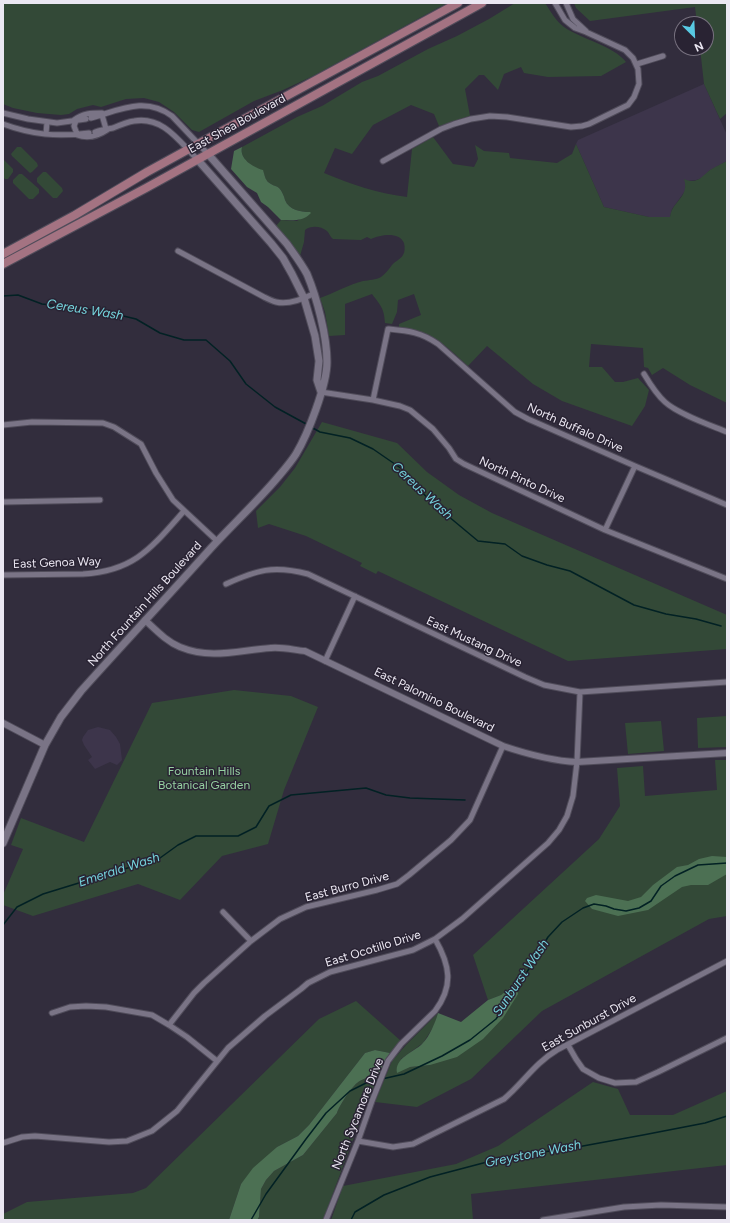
<!DOCTYPE html>
<html>
<head>
<meta charset="utf-8">
<style>
	body { margin:0 }
	#map { position:relative; width:730px; height:1223px; overflow:hidden; background:#322d3d; font-family:Figtree,sans-serif }
	canvas { display:block }
	.frame { position:absolute; inset:0; border:4px solid #ebe7f2; pointer-events:none }
	.north { position:absolute; left:674px; top:16px; width:40px; height:40px; box-sizing:border-box; background:#292333; border:1px solid #77717f; border-radius:50%; rotate:156deg; font-size:11px; font-weight:700; line-height:16px; text-align:center; color:#ebe7f2 }
	.north::after { content:''; display:block; margin:auto; width:14px; height:18px; background:#58c9e3; clip-path:polygon(50% 0,100% 100%,50% 72%,0 100%) }
</style>
</head>
<body>
<div id="map">
<canvas width="730" height="1223"></canvas>
<div class="frame"></div>
<div class="north">N</div>
</div>
<script>
const context = document.querySelector('canvas').getContext('2d');
context.lineJoin = 'round';
function fillPath(path, color) { context.fillStyle = color; context.fill(path, 'evenodd'); }
function strokePath(path, color, width, dash) { context.strokeStyle = color; context.lineWidth = width; context.lineCap = dash ? 'butt' : 'round'; context.setLineDash(dash || []); context.stroke(path); }
function label(font, color, halo, rows, align = 'center') {
  context.font = font + ' Figtree,sans-serif'; context.lineWidth = 3; context.setLineDash([]); context.textBaseline = 'middle'; context.strokeStyle = halo; context.fillStyle = color; for (const [text, x, y, turn = 0] of rows) {
    context.save(); context.translate(x, y); context.rotate((+turn || 0) * Math.PI / 180); context.textAlign = isNaN(turn) ? turn : align; if (halo) context.strokeText(text, 0, 0); context.fillText(text, 0, 0); context.restore();
  }
}
fillPath(new Path2D(`
	M 704,84 L 727,135 L 727,161 L 709,171 L 702,178 L 696,180 L 687,181 L 685,191 L 672,209 L 670,217 L 649,217 L 604,207 L 576,144 L 578,140 Z
	M 98,727 L 110,730 L 116,737 L 120,744 L 122,760 L 117,765 L 110,762 L 95,769 L 88,760 L 92,757 L 84,745 L 82,740 L 83,737 L 88,730 Z`), '#3d354b');
fillPath(new Path2D(`
	M 3,3 L 447,3 L 313,76 L 283,90 L 254,101 L 199,132 L 192,130 L 174,112 L 159,102 L 144,98 L 126,99 L 101,107 L 93,105 L 77,109 L 69,114 L 61,115 L 37,113 L 13,108 L 3,104 Z
	M 515,3 L 545,3 C 551,12 556,21 564,27 C 581,39 614,46 626,62 L 601,76 L 548,77 L 524,73 L 521,67 L 504,74 L 498,90 L 484,75 L 479,75 L 465,89 L 470,116 L 439,126 L 434,114 L 411,105 L 373,125 L 352,154 L 335,148 L 324,173 C 353,185 376,193 407,197 L 412,149 L 433,137 L 453,164 L 474,167 L 478,159 L 475,145 L 484,151 L 509,153 L 510,158 L 557,163 L 572,154 L 576,144 L 604,207 L 649,217 L 670,217 C 672,201 690,197 684,179 C 697,185 701,177 710,170 C 715,167 721,164 727,161 L 727,403 L 690,385 L 663,368 L 652,375 L 648,368 L 644,367 L 643,348 L 591,344 L 589,367 L 602,367 L 615,382 L 623,382 L 638,378 L 649,390 L 645,406 L 632,426 L 562,401 L 533,384 L 487,346 L 468,366 C 445,345 431,330 399,327 L 399,324 L 421,315 L 414,294 L 398,300 L 397,312 L 392,324 L 385,323 C 384,308 381,306 372,294 L 345,304 L 345,335 L 329,336 L 325,312 L 320,298 C 334,293 350,284 363,281 C 369,280 376,280 381,277 C 385,274 389,269 392,265 C 395,261 400,260 403,255 C 405,252 405,247 404,243 C 399,231 380,235 371,239 L 367,237 L 361,240 L 333,239 C 330,237 330,234 327,231 C 321,226 311,225 305,230 L 304,242 L 300,256 L 276,226 L 281,220 L 297,221 L 310,212 C 300,212 289,210 285,200 C 284,196 282,191 279,188 C 277,186 274,186 271,184 C 265,181 265,176 263,171 C 253,167 239,159 242,147 L 297,117 L 322,106 L 362,82 L 378,76 L 428,49 L 457,36 L 489,19 Z
	M 574,3 L 727,3 L 727,113 L 720,119 L 704,84 L 700,48 L 706,48 L 706,24 L 697,24 L 695,7 L 590,21 L 576,8 Z
	M 17,147 L 21,147 L 37,163 L 38,166 L 32,172 L 30,173 L 12,156 L 11,154 Z
	M 3,159 L 13,169 L 13,172 L 8,179 L 5,179 L 3,177 Z
	M 43,172 L 46,172 L 62,188 L 63,191 L 57,198 L 53,198 L 37,182 L 37,178 Z
	M 19,174 L 22,174 L 39,189 L 39,193 L 33,199 L 29,199 L 13,183 L 13,180 Z
	M 322,422 L 397,443 L 427,472 L 459,495 L 492,513 L 727,615 L 727,649 L 568,661 L 378,571 L 376,574 L 360,566 L 362,563 L 306,536 L 269,524 L 258,528 L 256,511 L 280,487 L 295,468 Z
	M 234,690 L 291,696 L 318,707 L 284,790 L 268,844 L 222,856 L 180,900 L 138,884 L 33,916 L 3,905 L 3,895 L 23,849 L 11,845 L 21,818 L 84,842 L 152,703 Z
	M 727,716 L 727,747 L 698,748 L 697,718 Z
	M 661,721 L 664,751 L 628,754 L 625,723 Z
	M 715,760 L 727,760 L 727,916 L 709,919 L 542,1011 L 471,1079 L 417,1107 L 375,1102 L 392,1061 L 406,1045 L 438,1013 L 434,1026 L 423,1043 L 401,1059 L 410,1067 L 430,1065 L 516,983 L 501,995 L 488,1000 L 473,955 L 599,839 L 620,806 L 617,768 L 643,766 L 645,796 L 717,790 Z
	M 356,1001 L 401,1041 L 390,1053 L 375,1050 L 365,1053 L 309,1125 L 298,1136 L 277,1147 L 241,1184 L 229,1220 L 3,1220 L 3,1214 L 27,1202 L 133,1193 L 146,1188 L 319,1019 Z
	M 379,1075 L 367,1102 L 323,1220 L 257,1220 L 259,1217 L 261,1189 L 266,1180 L 274,1171 L 303,1155 L 337,1113 C 339,1106 351,1088 357,1083 C 363,1078 371,1077 379,1075 Z
	M 593,1082 L 618,1089 L 630,1115 L 673,1115 L 727,1091 L 727,1165 L 471,1194 L 473,1220 L 331,1220 L 343,1186 L 456,1164 L 498,1146 Z`), '#334937');
fillPath(new Path2D(`
	M 242,147 C 239,159 253,167 263,170 C 265,176 265,181 271,184 C 274,186 277,186 279,188 C 282,191 284,196 285,200 C 289,210 300,212 310,212 L 311,213 C 303,222 292,220 281,220 L 268,207 L 261,202 L 257,193 L 247,187 L 231,169 L 234,151 Z
	M 712,856 L 727,857 L 727,874 L 708,885 L 691,885 L 682,887 L 648,910 L 618,916 L 592,909 L 585,901 L 587,898 L 596,895 L 628,901 L 641,897 L 653,885 L 677,867 L 688,865 L 699,859 Z
	M 516,983 L 518,994 L 503,1018 L 483,1039 L 457,1057 L 430,1065 L 410,1067 L 397,1073 C 394,1058 414,1052 422,1044 C 430,1036 435,1023 438,1013 L 461,1022 L 488,1000 L 501,995 Z
	M 375,1050 L 390,1053 L 384,1062 L 379,1075 C 371,1077 363,1078 357,1083 C 351,1088 339,1106 337,1113 L 303,1155 L 274,1171 L 266,1180 L 261,1189 L 259,1217 L 257,1220 L 229,1220 L 241,1184 L 253,1168 L 277,1147 L 298,1136 L 309,1125 L 365,1053 Z`), '#4c7053');
strokePath(new Path2D(`
	M 3,296 L 18,295 L 42,304 L 86,309 L 115,314 L 136,319 L 160,333 L 184,340 L 206,340 L 230,361 L 246,384 L 275,407 L 308,425
	M 311,427 L 320,432 L 350,438 L 373,449 L 402,469 L 430,501 L 478,541 L 505,544 L 522,556 L 547,565 L 570,571 L 634,605 L 666,614 L 696,619 L 721,626
	M 3,925 L 17,907 L 43,894 L 160,858 L 178,845 L 196,836 L 238,836 L 256,827 L 269,806 L 291,795 L 366,788 L 386,795 L 410,798 L 465,800
	M 382,1079 L 404,1074 L 442,1056 L 470,1040 L 496,1019 L 515,992 L 548,937 L 562,922 L 583,908 L 594,904 L 606,906 L 614,909 L 626,911 L 639,908 L 651,901 L 661,886 L 675,876 L 698,865 L 727,863
	M 251,1220 L 266,1194 L 306,1139 L 326,1113 L 350,1091 L 368,1082 L 378,1080
	M 351,1220 L 355,1212 L 384,1195 L 430,1177 L 506,1157 L 572,1148 L 643,1135 L 705,1123 L 727,1116`), '#022124', 1.5);
const minor = new Path2D(`
	M 566,3 L 573,19 L 586,31
	M 637,64 L 663,56
	M 3,113 L 28,119 L 57,123 L 86,119
	M 102,115 L 106,129
	M 91,118 C 120,110 145,96 172,116 L 208,154
	M 74,120 C 83,113 91,113 102,113
	M 76,121 L 74,126 L 77,134
	M 3,124 C 33,135 57,137 89,133
	M 95,132 C 101,130 107,129 113,128 C 120,125 127,122 134,121 C 163,116 179,141 197,159
	M 46,134 L 47,122
	M 77,135 C 88,139 98,136 107,130
	M 383,161 L 441,129 L 454,124 L 471,119 L 490,116 L 507,117 L 571,127 L 582,126 L 589,124 L 628,105 L 634,97 L 639,84 L 638,69 L 633,58 L 625,50 L 586,32 L 575,28 L 565,20 L 555,3
	M 178,251 L 264,297 C 268,299 272,301 276,302 C 288,305 303,299 313,294
	M 644,374 C 650,384 656,394 665,402 C 678,414 710,425 727,432
	M 321,392 L 373,400 L 400,406 L 410,410 L 433,429 L 449,448 L 456,459 L 464,464 L 605,530 L 727,579
	M 373,400 L 388,329 C 409,331 421,332 438,344 L 515,412 L 528,419 L 635,466 L 727,505
	M 3,425 L 32,422 L 103,423 L 114,427 L 141,444 L 156,473 L 173,500 L 217,541
	M 3,502 L 100,500
	M 605,530 L 635,466
	M 3,575 L 83,574 C 135,571 152,547 184,511
	M 226,584 C 257,570 273,565 308,574 L 525,677 L 544,685 L 580,692 L 727,682
	M 325,661 L 355,596
	M 223,912 L 251,941
	M 52,1013 L 70,1007 L 86,1006 L 106,1007 L 152,1015 L 169,1025 L 187,1037 L 217,1061
	M 169,1025 L 194,993 L 204,983 L 251,941 L 280,919 L 306,907 L 377,890 L 397,884 L 409,875 L 451,840 L 470,820 L 503,746
	M 568,1045 L 576,1059 L 583,1069 L 599,1078 L 615,1083 L 636,1082 L 658,1072 L 727,1038
	M 358,1141 L 393,1147 L 413,1144 L 504,1099 C 523,1083 535,1063 557,1050 L 727,961
	M 3,1143 L 22,1137 L 35,1136 L 109,1142 L 127,1141 L 152,1131 L 177,1111 L 228,1048 L 265,1016 L 301,989 L 308,983 L 330,972 L 413,950 L 435,939 L 462,919 L 548,843 L 559,830 L 567,816 L 573,796 L 577,762 L 580,692
	M 326,1220 L 358,1141 L 372,1101 L 388,1061 L 401,1044 L 435,1011 C 454,986 450,965 435,939
	M 543,1220 L 624,1207 L 661,1205 L 727,1207`);
const tertiary = new Path2D(`
	M 145,620 C 156,630 166,641 180,647 C 212,660 239,650 271,648 C 283,647 294,650 305,651 L 503,746 C 527,754 551,761 577,762 L 727,753
	M 3,723 L 45,745`);
const secondary = new Path2D(`
	M 197,159 L 271,243 L 283,258 L 292,274 L 304,298 L 315,336 L 319,361 L 317,380 L 321,392
	M 3,843 L 45,745 L 61,717 L 81,691 C 124,643 168,596 211,548 C 233,524 257,502 278,477 C 284,470 291,462 296,454 C 308,434 327,385 327,362 C 327,336 317,298 307,274 C 301,263 294,254 287,244 L 208,154`);
const primary = new Path2D(`
	M 3,254 L 75,215 L 147,172 L 198,144 L 458,3
	M 3,264 L 146,188 L 482,3`);
strokePath(minor, '#504c5a', 7);
strokePath(tertiary, '#504c5a', 8);
strokePath(secondary, '#504c5a', 9);
strokePath(primary, '#504c5a', 10);
strokePath(minor, '#7a7486', 5);
strokePath(tertiary, '#7a7486', 6);
strokePath(secondary, '#7a7486', 7);
strokePath(primary, '#a47382', 8);
label('12px', '#ebe7f2', '#292333', [
	["East Shea Boulevard",237,124,-29],
	["North Buffalo Drive",575,428,24],
	["North Pinto Drive",522,480,25],
	["East Genoa Way",57,563,-2],
	["North Fountain Hills Boulevard",145,604,-48],
	["East Mustang Drive",474,642,25],
	["East Palomino Boulevard",434,700,26],
	["East Burro Drive",347,887,-15],
	["East Ocotillo Drive",373,949,-17],
	["East Sunburst Drive",589,1023,-29],
	["North Sycamore Drive",358,1114,-68]
]);
label('12px', '#96d1a1', '#292333', [
	["Fountain Hills",204,771],
	["Botanical Garden",204,785]
]);
label('italic 13px', '#74d3db', '#292333', [
	["Cereus Wash",85,310,9],
	["Cereus Wash",422,491,43],
	["Emerald Wash",119,870,-18],
	["Sunburst Wash",521,978,-56],
	["Greystone Wash",533,1154,-11]
]);
</script>
</body>
</html>
